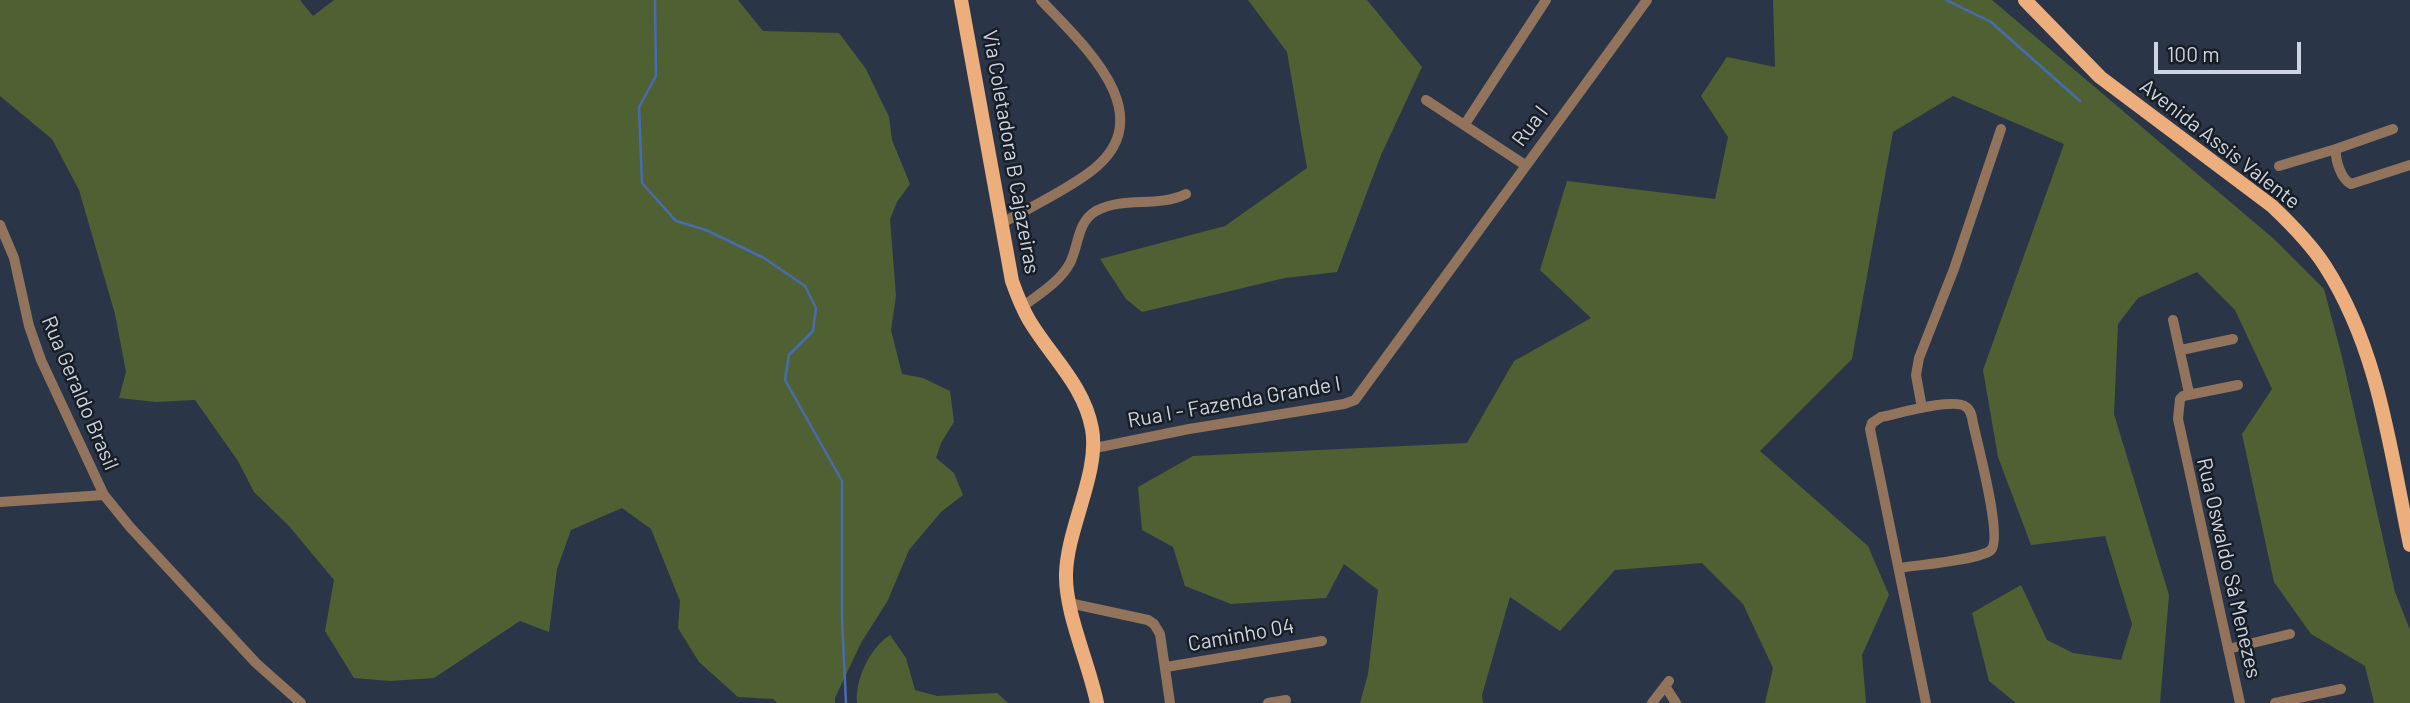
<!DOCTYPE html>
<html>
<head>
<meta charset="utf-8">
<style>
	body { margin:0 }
	#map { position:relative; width:2410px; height:703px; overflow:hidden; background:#2a3648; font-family:Barlow,sans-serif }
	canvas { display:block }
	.scale { position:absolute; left:2154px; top:42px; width:147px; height:32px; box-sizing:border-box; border:4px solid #cdd5e0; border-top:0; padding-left:9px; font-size:21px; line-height:24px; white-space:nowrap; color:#cdd5e0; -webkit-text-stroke:5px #181d26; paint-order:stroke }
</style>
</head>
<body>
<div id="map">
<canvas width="2410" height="703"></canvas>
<div class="scale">100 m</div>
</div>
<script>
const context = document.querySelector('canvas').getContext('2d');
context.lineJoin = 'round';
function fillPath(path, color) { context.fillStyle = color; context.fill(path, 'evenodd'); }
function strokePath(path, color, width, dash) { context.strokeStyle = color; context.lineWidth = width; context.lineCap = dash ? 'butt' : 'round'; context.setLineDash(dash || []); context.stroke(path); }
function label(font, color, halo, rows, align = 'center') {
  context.font = font + ' Barlow,sans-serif'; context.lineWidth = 5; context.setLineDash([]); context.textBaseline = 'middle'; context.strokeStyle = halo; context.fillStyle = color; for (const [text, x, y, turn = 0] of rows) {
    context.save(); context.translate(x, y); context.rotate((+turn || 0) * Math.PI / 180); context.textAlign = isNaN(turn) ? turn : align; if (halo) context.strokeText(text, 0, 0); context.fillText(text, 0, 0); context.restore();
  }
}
fillPath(new Path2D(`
	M 0,0 L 300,0 L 313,16 L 334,0 L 738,0 L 763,31 L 839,33 L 866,69 L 889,117 L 892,140 L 910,184 L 897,202 L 890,219 L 896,296 L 891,330 L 902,374 L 923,378 L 950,391 L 954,422 L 941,443 L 936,458 L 954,473 L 963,495 L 941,512 L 909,550 L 888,600 L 861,643 L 835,698 L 835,703 L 777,703 L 773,699 L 738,697 L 699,662 L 678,628 L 680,601 L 651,529 L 622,508 L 571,530 L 557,569 L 549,632 L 520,621 L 434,678 L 390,681 L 354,678 L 325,631 L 334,580 L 289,526 L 254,492 L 238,461 L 195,400 L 156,402 L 119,398 L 126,372 L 115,314 L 79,190 L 52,139 L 0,96 Z
	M 1248,0 L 1367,0 L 1422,67 L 1381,155 L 1337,272 L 1285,278 L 1142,312 L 1126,299 L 1100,259 L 1225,226 L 1307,168 L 1287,52 Z
	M 1773,0 L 1992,0 L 2274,239 L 2324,289 L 2342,357 L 2395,592 L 2410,630 L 2410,703 L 2374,703 L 2365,666 L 2311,634 L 2274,582 L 2242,434 L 2272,389 L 2235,310 L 2197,272 L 2138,298 L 2118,324 L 2114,414 L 2169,595 L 2160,703 L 2016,703 L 1989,681 L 1972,613 L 2021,585 L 2047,640 L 2073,653 L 2121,660 L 2132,624 L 2105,536 L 2031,545 L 1998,457 L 1983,370 L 2064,144 L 1953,96 L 1893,132 L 1852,359 L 1760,451 L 1868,546 L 1889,595 L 1862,655 L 1866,703 L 1765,703 L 1773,668 L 1743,604 L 1702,563 L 1615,570 L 1560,631 L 1510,597 L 1482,695 L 1483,703 L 1360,703 L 1368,674 L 1378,590 L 1344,564 L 1326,598 L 1231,604 L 1185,586 L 1173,547 L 1142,530 L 1138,487 L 1193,456 L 1467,443 L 1514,361 L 1591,318 L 1540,270 L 1567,181 L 1715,199 L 1728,137 L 1701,96 L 1727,57 L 1775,67 Z
	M 890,635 L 906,658 L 915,690 L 937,696 L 997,693 L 1008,703 L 857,703 C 855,679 870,648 890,635 Z`), '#4f6032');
strokePath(new Path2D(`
	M 655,0 L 656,76 L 639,107 L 642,183 L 676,221 L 706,230 L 764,258 L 805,286 L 816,308 L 813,331 L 789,355 L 785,380 L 842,481 L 842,620 L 846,703
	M 1946,0 L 1991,22 L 2080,101`), '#496cb0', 2.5);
strokePath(new Path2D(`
	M 1426,100 L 1525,165
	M 1465,124 L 1546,0
	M 2393,129 L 2336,149 C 2335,160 2341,179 2351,184 L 2410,165
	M 2279,166 L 2336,149
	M 1002,223 C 1031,207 1063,192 1090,172 C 1165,116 1082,44 1041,0
	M 0,225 L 14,258 L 29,326 L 41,360 L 104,495 L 130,527 L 256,663 L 301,703
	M 1022,307 C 1038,295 1060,282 1070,263 C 1079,245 1077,222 1096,211 C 1124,196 1157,208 1186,194
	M 2173,320 L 2189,393
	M 2181,350 L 2233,339
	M 2238,385 L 2183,396 L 2180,399 L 2178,419 L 2240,703
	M 1922,408 L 1916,375 L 1919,358 L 1954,269 L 2001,129
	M 1095,448 L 1189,429 L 1344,404 L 1355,400 L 1647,0
	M 0,502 L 104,495
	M 1900,568 C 1917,565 1980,560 1991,550 C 2003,538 1977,442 1973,423 C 1972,417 1971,410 1966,407 C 1954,397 1897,414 1881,417 L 1872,423 L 1870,429 L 1926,703
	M 1069,603 L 1148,620 L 1154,624 L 1160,634 L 1170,703
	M 2228,649 L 2290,634
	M 1166,667 L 1322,641
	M 1665,686 L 1676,703
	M 1268,703 L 1286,700
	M 1652,703 L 1669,681
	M 2275,703 L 2341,689`), '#92735c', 10);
strokePath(new Path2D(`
	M 961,0 L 1012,281 C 1017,295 1022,308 1029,320 C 1051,357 1084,385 1092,429 C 1100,472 1067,528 1066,574 C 1065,613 1089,663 1097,703
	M 2025,0 L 2100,77 L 2272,206 C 2291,224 2311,244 2325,266 C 2379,350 2390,449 2410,545`), '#edae7d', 14);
label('21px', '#cdd5e0', '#181d26', [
	["Rua I",1530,126,-53],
	["Avenida Assis Valente",2220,144,38],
	["Via Coletadora B Cajazeiras",1011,152,80],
	["Rua Geraldo Brasil",80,393,67],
	["Rua I - Fazenda Grande I",1234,402,-10],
	["Rua Oswaldo Sá Menezes",2229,568,77],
	["Caminho 04",1241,635,-10]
]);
</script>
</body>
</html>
